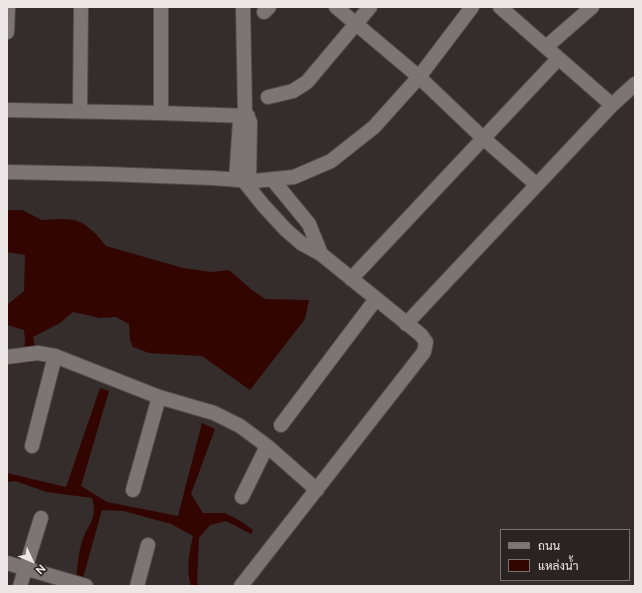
<!DOCTYPE html>
<html>
<head>
<meta charset="utf-8">
<style>
	body { margin:0 }
	#map { position:relative; width:642px; height:593px; overflow:hidden; background:#342d2b; font-family:"Public Sans",Sarabun,sans-serif }
	canvas { display:block }
	.frame { position:absolute; inset:0; border:8px solid #ece7e6; pointer-events:none }
	.legend { position:absolute; left:500px; top:529px; width:130px; height:52px; box-sizing:border-box; background:#292321; border:1px solid #777170; margin:0; padding:5px 7px; list-style:none; font-size:12px; color:#ece7e6 }
	.legend li { display:flex; align-items:center; gap:8px; height:20px }
	.legend b { width:20px; border:1px solid #777170 }
	.north { position:absolute; left:12px; top:541px; width:40px; height:40px; -webkit-text-stroke:3px #292321; paint-order:stroke; rotate:134deg; font-size:11px; font-weight:700; line-height:16px; text-align:center; color:#ece7e6 }
	.north::after { content:''; display:block; margin:auto; width:14px; height:18px; background:#ece7e6; clip-path:polygon(50% 0,100% 100%,50% 72%,0 100%) }
</style>
</head>
<body>
<div id="map">
<canvas width="642" height="593"></canvas>
<div class="frame"></div>
<ul class="legend">
<li><b style="height:5px;background:#7d7573"></b>ถนน</li>
<li><b style="height:11px;background:#320500"></b>แหล่งน้ำ</li>
</ul>
<div class="north">N</div>
</div>
<script>
const context = document.querySelector('canvas').getContext('2d');
context.lineJoin = 'round';
function fillPath(path, color) { context.fillStyle = color; context.fill(path, 'evenodd'); }
function strokePath(path, color, width, dash) { context.strokeStyle = color; context.lineWidth = width; context.lineCap = dash ? 'butt' : 'round'; context.setLineDash(dash || []); context.stroke(path); }
fillPath(new Path2D(`
	M 7,210 L 22,210 L 42,220 L 63,219 L 75,220 L 84,224 L 96,234 L 106,246 L 183,268 L 212,272 L 229,270 L 252,290 L 265,299 L 309,300 L 305,319 L 250,390 L 202,356 L 149,353 L 133,347 L 130,340 L 129,324 L 116,317 L 100,318 L 73,312 L 60,323 L 33,337 L 35,348 L 35,362 L 7,365 L 7,360 L 24,350 L 25,340 L 24,330 L 7,325 L 7,305 L 24,291 L 25,255 L 7,252 Z
	M 100,388 L 109,391 L 81,486 L 107,502 L 178,516 L 202,423 L 215,429 L 191,494 L 203,513 L 225,513 L 242,522 L 253,530 L 251,534 L 226,521 L 210,525 L 199,538 L 197,583 L 199,586 L 191,586 C 186,569 189,553 193,536 L 171,524 L 124,511 L 102,510 L 83,578 L 76,579 C 78,567 78,553 82,542 C 88,523 98,520 92,498 L 47,492 L 15,481 L 7,482 L 7,473 L 66,487 Z`), '#320500');
const street = new Path2D(`
	M 243,7 L 245,112 L 250,122 L 249,181
	M 336,7 L 419,77 L 483,138 L 537,185
	M 500,7 L 612,105
	M 264,12 L 269,7
	M 7,32 L 8,7
	M 546,47 L 592,7
	M 268,97 L 293,91 L 307,82 L 370,7
	M 7,110 L 161,113 L 248,116
	M 80,111 L 81,7
	M 161,113 L 161,7
	M 7,172 L 105,174 L 213,178 L 254,181 L 294,177 L 331,161 L 374,127 L 419,77 L 472,7
	M 272,179 L 309,224 L 321,254
	M 236,180 L 240,121 L 245,112
	M 351,279 L 558,59
	M 406,324 L 612,105 L 635,84
	M 7,357 L 38,353 L 55,356 L 159,397 L 214,413 L 240,426 L 267,446 L 317,490
	M 281,425 L 376,299
	M 32,446 L 55,356
	M 133,490 L 159,397
	M 242,497 L 267,446
	M 7,563 L 86,586
	M 20,586 L 41,518
	M 137,586 L 148,545
	M 241,586 L 424,352 L 426,342 L 421,335 L 321,254 L 301,243 L 286,230 L 263,205 L 243,180`);
strokePath(street, '#514c4a', 16);
strokePath(street, '#7d7573', 14);
</script>
</body>
</html>
